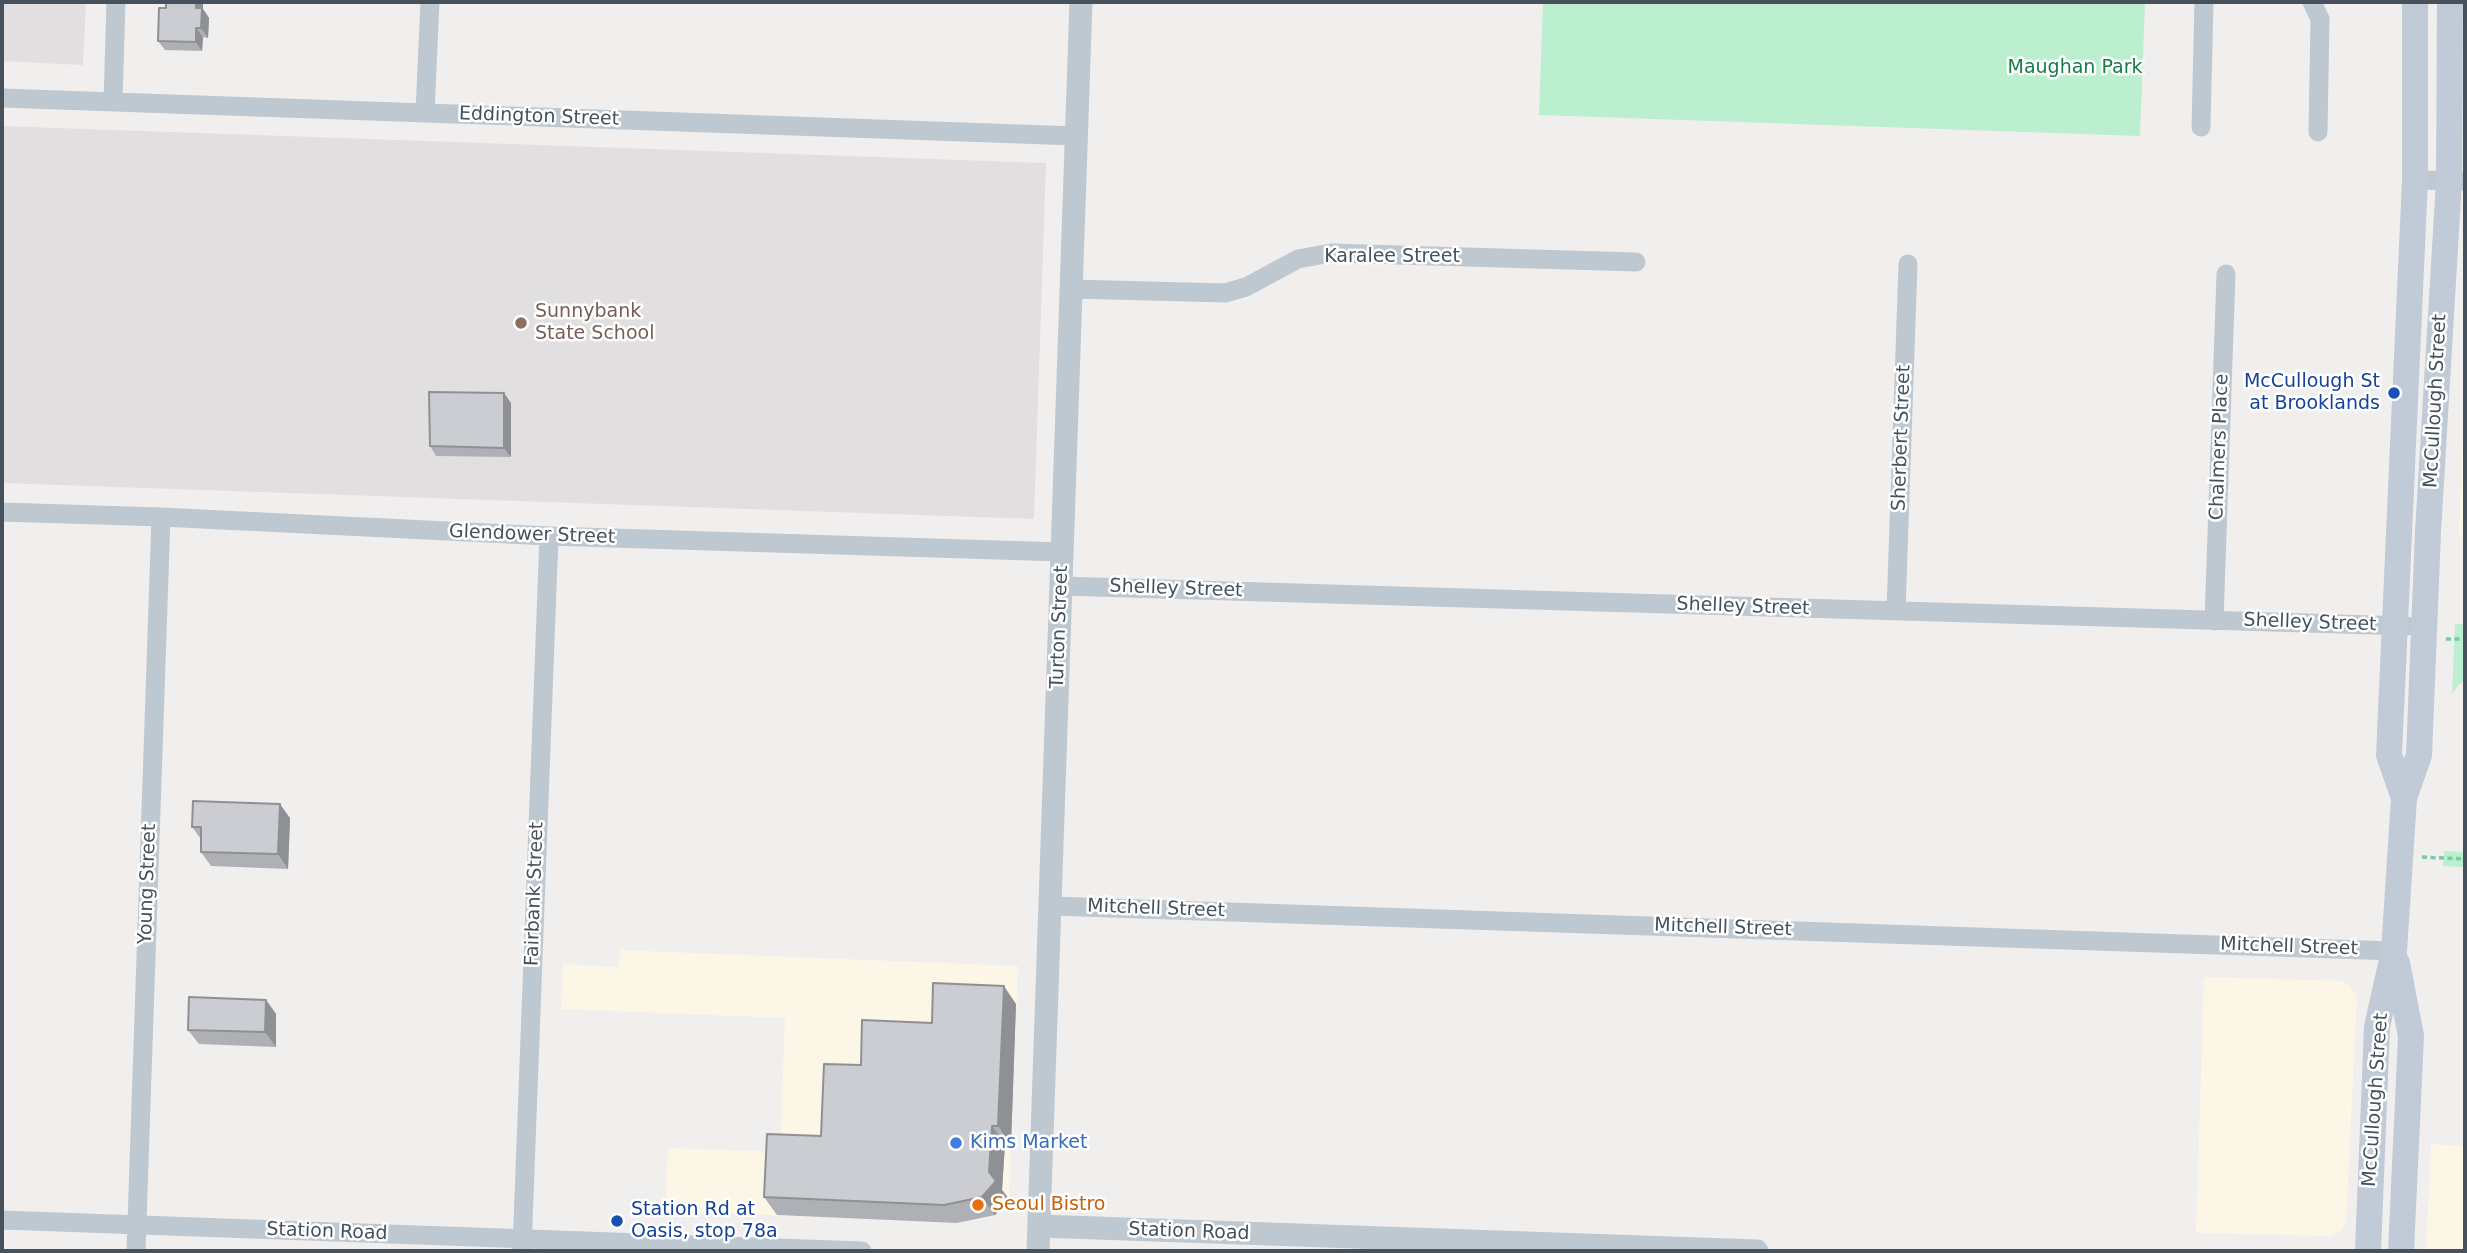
<!DOCTYPE html>
<html>
<head>
<meta charset="utf-8">
<style>
	body { margin:0 }
	#map { position:relative; width:2467px; height:1253px; overflow:hidden; background:#f1eeee; font-family:"DejaVu Sans",sans-serif }
	canvas { display:block }
	.frame { position:absolute; inset:0; border:4px solid #46515b; pointer-events:none }
</style>
</head>
<body>
<div id="map">
<canvas width="2467" height="1253"></canvas>
<div class="frame"></div>
</div>
<script>
const context = document.querySelector('canvas').getContext('2d');
context.lineJoin = 'round';
function fillPath(path, color) { context.fillStyle = color; context.fill(path, 'evenodd'); }
function strokePath(path, color, width, dash) { context.strokeStyle = color; context.lineWidth = width; context.lineCap = dash ? 'butt' : 'round'; context.setLineDash(dash || []); context.stroke(path); }
function label(font, color, halo, rows, align = 'center') {
  context.font = font + ' "DejaVu Sans",sans-serif'; context.lineWidth = 5; context.setLineDash([]); context.textBaseline = 'middle'; context.strokeStyle = halo; context.fillStyle = color; for (const [text, x, y, turn = 0] of rows) {
    context.save(); context.translate(x, y); context.rotate((+turn || 0) * Math.PI / 180); context.textAlign = isNaN(turn) ? turn : align; if (halo) context.strokeText(text, 0, 0); context.fillText(text, 0, 0); context.restore();
  }
}
fillPath(new Path2D(`
	M 2464,406 L 2465,407 L 2465,536 L 2459,536 Z
	M 620,950 L 1018,966 L 1009,1199 L 995,1215 L 957,1223 L 665,1211 L 668,1148 L 780,1152 L 785,1018 L 561,1009 L 563,964 L 619,967 Z
	M 2204,977 L 2342,981 L 2349,985 L 2357,996 L 2346,1221 L 2341,1231 L 2331,1236 L 2196,1233 Z
	M 2431,1144 L 2465,1146 L 2465,1251 L 2426,1251 Z`), '#fcf6e7');
fillPath(new Path2D(`
	M 2,2 L 86,2 L 83,65 L 2,61 Z
	M 2,126 L 1046,163 L 1034,519 L 2,483 Z`), '#e2dfe0');
fillPath(new Path2D(`
	M 1543,2 L 2145,2 L 2140,136 L 1539,115 Z
	M 2455,624 L 2465,624 L 2465,680 L 2458,685 L 2452,694 Z
	M 2444,851 L 2465,852 L 2465,867 L 2443,866 Z`), '#bcefd0');
strokePath(new Path2D(`
	M 2446,639 L 2465,639
	M 2422,857 L 2465,859`), '#74cda1', 3.5, [5, 3.5]);
strokePath(new Path2D(`
	M 2312,2 L 2320,19 L 2318,132
	M 2,98 L 1076,136
	M 113,102 L 116,2
	M 425,113 L 430,2
	M 2201,127 L 2204,2
	M 2415,180 L 2465,181
	M 1072,289 L 1225,293 L 1246,287 L 1298,259 L 1331,253 L 1636,262
	M 2,512 L 161,517 L 549,536 L 1062,552
	M 1061,586 L 2407,626
	M 1896,611 L 1908,264
	M 2214,621 L 2226,274
	M 1051,906 L 2394,951
	M 2,1220 L 862,1251
	M 522,1249 L 549,536
	M 136,1251 L 161,517`), '#bec8d0', 19);
strokePath(new Path2D(`
	M 1039,1226 L 1757,1251
	M 1038,1251 L 1081,2`), '#bec8d0', 23);
strokePath(new Path2D(`
	M 2404,798 L 2389,755 L 2415,180 L 2415,2
	M 2397,963 L 2411,1036 L 2401,1251
	M 2368,1251 L 2377,1027 L 2394,951 L 2404,798 L 2419,755 L 2428,532 L 2449,181 L 2450,2`), '#c0cbd7', 26);
fillPath(new Path2D(`
	M 203,2 L 203,9 L 209,18 L 208,38 L 203,37 L 202,51 L 165,50 L 158,41 L 166,8 Z
	M 511,403 L 511,457 L 436,456 L 430,446 Z
	M 290,818 L 288,869 L 211,866 L 201,852 L 201,839 L 192,827 Z
	M 266,1000 L 276,1014 L 276,1047 L 199,1044 L 188,1030 Z
	M 1016,1004 L 1011,1144 L 1005,1144 L 1002,1190 L 1009,1199 L 995,1215 L 957,1223 L 777,1215 L 764,1197 L 821,1136 L 861,1065 Z`), '#afb0b5');
fillPath(new Path2D(`
	M 196,2 L 203,2 L 203,9 L 209,18 L 208,38 L 201,28 L 196,8 Z
	M 196,28 L 203,37 L 202,51 L 196,42 Z
	M 504,393 L 511,403 L 511,457 L 504,448 Z
	M 280,804 L 290,818 L 288,869 L 278,854 Z
	M 1004,986 L 1016,1004 L 1011,1144 L 998,1126 Z
	M 266,1000 L 276,1014 L 276,1047 L 265,1032 Z
	M 992,1126 L 1005,1144 L 1002,1190 L 1009,1199 L 995,1215 L 982,1197 L 989,1172 Z`), '#8e9094');
const building = new Path2D(`
	M 166,2 L 196,2 L 196,8 L 202,8 L 201,28 L 196,28 L 196,42 L 158,41 L 159,8 L 166,8 Z
	M 429,392 L 504,393 L 504,448 L 430,446 Z
	M 193,801 L 280,804 L 278,854 L 201,852 L 201,827 L 192,827 Z
	M 933,983 L 1004,986 L 998,1126 L 992,1126 L 989,1172 L 996,1181 L 982,1197 L 944,1205 L 764,1197 L 767,1134 L 821,1136 L 824,1064 L 861,1065 L 862,1020 L 932,1023 Z
	M 189,997 L 266,1000 L 265,1032 L 188,1030 Z`);
fillPath(building, '#cbcdd3');
strokePath(building, '#8e9094', 2);
for (const [x, y, r, color] of [
	[521,323,7,"#8d6e63"],
	[2394,393,7,"#1a4fb4"],
	[956,1143,7,"#3f7fe0"],
	[978,1205,7,"#e8710a"],
	[617,1221,7,"#1a4fb4"]
]) { const dot = new Path2D(); dot.arc(x, y, r, 0, 2 * Math.PI); context.fillStyle = color; context.fill(dot); strokePath(dot, '#fff', 2.5); }
label('19px', '#167d4a', '#fff', [
	["Maughan Park",2075,68]
]);
label('19px', '#46515b', '#fff', [
	["Eddington Street",539,117,2],
	["Karalee Street",1392,257],
	["McCullough Street",2436,401,-87],
	["Sherbert Street",1902,438,-88],
	["Chalmers Place",2220,447,-88],
	["Glendower Street",532,535,2],
	["Shelley Street",1176,589,2],
	["Shelley Street",1743,607,2],
	["Shelley Street",2310,623,2],
	["Turton Street",1060,627,-88],
	["Young Street",148,884,-88],
	["Fairbank Street",535,894,-88],
	["Mitchell Street",1156,909,2],
	["Mitchell Street",1723,928,2],
	["Mitchell Street",2289,947,2],
	["McCullough Street",2376,1100,-86],
	["Station Road",327,1232,2],
	["Station Road",1189,1232,2]
]);
label('19px', '#785e54', '#fff', [
	["Sunnybank",535,312],
	["State School",535,334]
], 'left');
label('19px', '#164399', '#fff', [
	["McCullough St",2380,382],
	["at Brooklands",2380,404],
	["Station Rd at",631,1210,"left"],
	["Oasis, stop 78a",631,1232,"left"]
], 'right');
label('19px', '#366cbe', '#fff', [
	["Kims Market",970,1143]
], 'left');
label('19px', '#c56008', '#fff', [
	["Seoul Bistro",992,1205]
], 'left');
</script>
</body>
</html>
